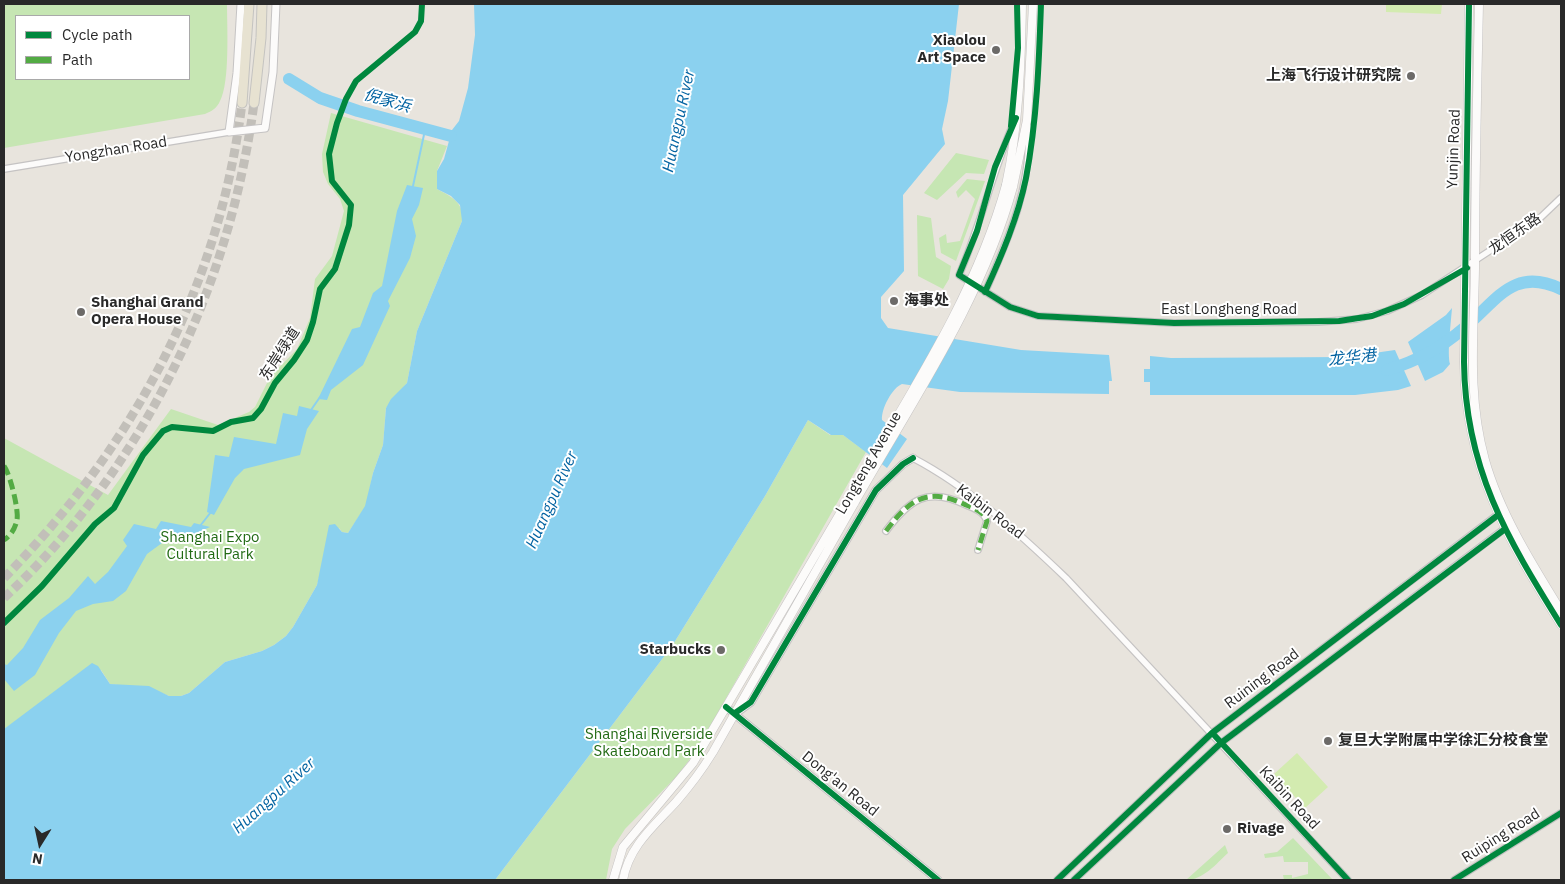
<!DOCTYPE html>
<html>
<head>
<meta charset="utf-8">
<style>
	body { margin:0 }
	#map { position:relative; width:1565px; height:884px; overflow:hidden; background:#e8e4dd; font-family:"IBM Plex Sans",sans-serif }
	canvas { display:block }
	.frame { position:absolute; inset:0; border:5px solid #292929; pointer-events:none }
	.legend { position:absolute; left:15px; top:15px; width:175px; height:65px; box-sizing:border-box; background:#fff; border:1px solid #a9a9a9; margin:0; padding:6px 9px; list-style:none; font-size:15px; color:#292929 }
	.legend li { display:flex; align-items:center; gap:10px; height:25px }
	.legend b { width:25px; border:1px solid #a9a9a9 }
	.north { position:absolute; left:15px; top:819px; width:50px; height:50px; -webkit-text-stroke:4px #fff; paint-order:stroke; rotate:190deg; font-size:14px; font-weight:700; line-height:20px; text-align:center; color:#292929 }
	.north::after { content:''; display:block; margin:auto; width:18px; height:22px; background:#292929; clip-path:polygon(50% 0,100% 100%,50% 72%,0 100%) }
</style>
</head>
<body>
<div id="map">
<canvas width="1565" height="884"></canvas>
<div class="frame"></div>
<ul class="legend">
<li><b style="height:6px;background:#00873e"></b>Cycle path</li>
<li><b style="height:6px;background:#53ab44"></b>Path</li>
</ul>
<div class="north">N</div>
</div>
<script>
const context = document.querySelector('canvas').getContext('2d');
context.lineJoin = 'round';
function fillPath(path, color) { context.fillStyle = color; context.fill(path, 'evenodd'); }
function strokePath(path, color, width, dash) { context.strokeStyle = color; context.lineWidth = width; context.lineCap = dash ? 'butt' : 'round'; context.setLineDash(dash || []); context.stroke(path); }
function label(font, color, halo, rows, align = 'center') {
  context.font = font + ' "IBM Plex Sans","Noto Sans SC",sans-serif'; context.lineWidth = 4; context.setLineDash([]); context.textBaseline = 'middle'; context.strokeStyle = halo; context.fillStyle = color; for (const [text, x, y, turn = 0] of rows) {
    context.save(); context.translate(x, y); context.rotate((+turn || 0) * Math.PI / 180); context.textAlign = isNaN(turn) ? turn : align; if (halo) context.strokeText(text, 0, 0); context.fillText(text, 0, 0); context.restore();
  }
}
fillPath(new Path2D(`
	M 4,4 L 227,4 C 227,27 230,82 220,101 C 217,108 212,111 205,114 L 4,148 ZM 189,16 L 189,79 L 16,79 L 16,16 Z
	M 331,113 L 447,146 L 437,171 L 437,189 C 452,197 464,202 462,221 L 417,331 L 407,383 L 386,408 L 383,445 L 373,473 L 366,506 L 348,533 L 342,532 L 339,528 L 324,559 L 317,585 L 293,627 L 286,636 L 274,645 L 262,651 L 225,662 L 189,693 L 181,696 L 169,696 L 152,689 L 110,684 L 101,670 L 4,729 L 4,438 L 108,495 L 171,409 L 218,425 L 249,412 L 255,407 L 270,377 L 297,349 L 310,318 L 315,279 L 332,256 L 344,211 L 340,199 L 328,184 L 323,172 L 322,154 Z
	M 956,153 L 989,160 L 984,174 L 966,173 L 937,200 L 924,193 Z
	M 967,179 L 985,181 L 956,261 L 941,253 L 939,238 L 946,234 L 947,243 L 960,241 L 975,199 L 966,190 L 958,198 L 956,192 Z
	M 917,215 L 931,218 L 936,257 L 951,266 L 949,279 L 943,289 L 918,276 Z
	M 808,420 L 830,435 L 843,435 L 866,452 L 696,751 L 677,776 L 625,829 L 612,849 L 606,880 L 495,880 L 672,646 L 765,496 Z
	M 1293,838 L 1333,880 L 1284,880 L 1283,875 L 1292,875 L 1292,878 L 1308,874 L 1308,862 L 1284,862 L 1283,856 L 1265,858 L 1264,854 L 1277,852 Z
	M 1225,845 L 1228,853 C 1216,864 1203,880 1186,880 Z`), '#c6e6b3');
fillPath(new Path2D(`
	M 1386,4 L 1442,4 L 1441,14 L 1386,12 Z
	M 1297,753 L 1328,787 L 1305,808 L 1274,774 Z`), '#d3ebb0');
fillPath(new Path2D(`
	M 474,4 L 959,4 L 948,101 L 942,129 L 945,144 L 903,195 L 904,271 L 881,297 L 881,318 L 888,328 L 1021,350 L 1109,355 L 1112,381 L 1109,381 L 1109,394 L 960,392 L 902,384 C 892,388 881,409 882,420 L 907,439 L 887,468 L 843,435 L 831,435 L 808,420 L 765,496 L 672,646 L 495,880 L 4,880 L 4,729 L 92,663 L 98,666 L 110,684 L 149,686 L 169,696 L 181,696 L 189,693 L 225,662 L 262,651 L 274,645 L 286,636 L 293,627 L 317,585 L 329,525 L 335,524 L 342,532 L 348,533 L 365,506 L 373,473 L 383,445 L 386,408 L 391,399 L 407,383 L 417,331 L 462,221 L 460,205 L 451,196 L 437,189 L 437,171 L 444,159 L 452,130 L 459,121 L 468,88 L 475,35 Z
	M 407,185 L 423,188 L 419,205 L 412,219 L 416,236 L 410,258 L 388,301 L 390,306 L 363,365 L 331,390 L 327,400 L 318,399 L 352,329 L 360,327 L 373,293 L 382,286 L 397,211 Z
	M 1452,308 C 1451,322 1447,354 1450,364 L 1443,372 L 1425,381 L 1408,342 L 1446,315 Z
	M 1395,350 L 1411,386 L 1398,390 L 1355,395 L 1150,395 L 1150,382 L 1144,382 L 1144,369 L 1150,369 L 1150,356 L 1171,358 L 1346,357 Z
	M 299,406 L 319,411 L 307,429 L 300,455 L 244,469 L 235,478 L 214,515 L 207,512 L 215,455 L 229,457 L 234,437 L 276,444 L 283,413 L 297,416 Z
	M 161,521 L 191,527 L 194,523 L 210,527 L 185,538 L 162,543 L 147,554 L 126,591 L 113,601 L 93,604 L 76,611 L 59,633 L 35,675 L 14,691 L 4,679 L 4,664 L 7,665 L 23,648 L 40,620 L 69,598 L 88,576 L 95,584 L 108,572 L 127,546 L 123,540 L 134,524 L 156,529 Z`), '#8bd1ef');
strokePath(new Path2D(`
	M 413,186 L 425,130
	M 311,410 L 320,397
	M 200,526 L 211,512`), '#8bd1ef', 2);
strokePath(new Path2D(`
	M 289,79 L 320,98 L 358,111 L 451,136
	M 1387,370 C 1415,362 1441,348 1464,328 C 1497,301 1513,266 1561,289`), '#8bd1ef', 12);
strokePath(new Path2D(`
	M 4,578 C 133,447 220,286 242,103
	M 4,598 C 142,470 230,289 254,103`), '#c2bfb9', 9, [9, 4.5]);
const minor = new Path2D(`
	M 1014,122 C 992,172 981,225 959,275 L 1010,307 L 1038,316 L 1174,323 L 1318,322 L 1357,319 L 1387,311 L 1422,295 L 1540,218 L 1561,198
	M 4,169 L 229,132
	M 985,292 C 1008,240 1033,184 1028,126
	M 913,458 C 970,488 1020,534 1066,578 L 1348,880
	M 886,531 C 909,500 927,486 966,505 C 974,508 984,512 987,521 L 978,550
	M 1057,880 L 1212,733 L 1501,512
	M 1074,880 L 1221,743 L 1508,526
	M 1454,880 L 1561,813`);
const tertiary = new Path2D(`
	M 241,4 L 237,73 L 229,132 L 265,128 L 273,72 L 276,4
	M 726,707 L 938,880
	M 736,713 L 751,702 L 876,490 L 903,464 L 913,458`);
const secondary = new Path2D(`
	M 1469,4 L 1464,362 C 1465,468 1507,538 1561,625
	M 1479,4 C 1477,92 1475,180 1475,268 C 1474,333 1467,396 1485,460 C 1500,513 1532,564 1561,611
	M 1006,185 C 1019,125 1021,64 1022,4
	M 1013,187 L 1027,120 L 1033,4
	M 613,880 L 623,847 L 693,763 L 849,498
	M 623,880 C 629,846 654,826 676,802 C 690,786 702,770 713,752 L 855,502`);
const primary = new Path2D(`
	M 242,103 L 249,4
	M 254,103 L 261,38 L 262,4`);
strokePath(minor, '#c5c3c3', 8);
strokePath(tertiary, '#c5c3c3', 9);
strokePath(secondary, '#c5c3c3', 9);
strokePath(primary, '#c4c3c0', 11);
strokePath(minor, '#fcfbfa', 5.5);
strokePath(tertiary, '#fcfbfa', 7);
strokePath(secondary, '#fcfbfa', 8);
strokePath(primary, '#e7e2d1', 9);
const secondaryBridge = new Path2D(`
	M 849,498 C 907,398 975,298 1006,185
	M 855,502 C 913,400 982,300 1013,187`);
strokePath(secondaryBridge, '#c5c3c3', 9, []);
strokePath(secondaryBridge, '#fcfbfa', 8);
strokePath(new Path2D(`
	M 4,466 C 10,474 19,510 17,520 C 15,529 11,535 4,540
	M 886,531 C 909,500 927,486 966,505 C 974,508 984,512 987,521 L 978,550`), '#53ab44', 5, [10, 5]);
strokePath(new Path2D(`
	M 1469,4 L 1464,362 C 1465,468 1507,538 1561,625
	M 1016,118 L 995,167 L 977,231 L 959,275 L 1010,307 L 1038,316 L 1174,323 L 1339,321 L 1372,316 L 1404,304 L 1467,268
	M 1011,126 L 1018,48 L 1017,4
	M 985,292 C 1002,255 1018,217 1026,178 C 1037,120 1039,62 1041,4
	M 4,623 L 42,586 L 95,524 L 114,508 L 143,455 L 163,431 L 172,427 L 213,431 L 231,422 L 253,418 L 261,409 L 275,383 L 294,360 L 307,340 L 313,322 L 320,289 L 335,269 L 349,225 L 351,205 L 332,181 L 329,154 L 337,123 L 346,99 L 356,81 L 415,32 L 421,21 L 422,4
	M 726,707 L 938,880
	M 735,713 L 751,702 L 876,490 L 903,464 L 913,458
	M 1215,736 L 1348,880
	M 1057,880 L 1212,733 L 1498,515
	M 1074,880 L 1221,743 L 1505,529
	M 1454,880 L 1561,813`), '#00873e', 6);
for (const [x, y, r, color] of [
	[996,50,5,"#6c6a68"],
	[1411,76,5,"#6c6a68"],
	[894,301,5,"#6c6a68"],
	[81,312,5,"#6c6a68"],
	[721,650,5,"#6c6a68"],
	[1328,741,5,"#6c6a68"],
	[1227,829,5,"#6c6a68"]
]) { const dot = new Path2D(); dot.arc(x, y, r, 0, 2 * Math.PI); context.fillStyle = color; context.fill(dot); strokePath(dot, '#fff', 2); }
label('bold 15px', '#292929', '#fff', [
	["Xiaolou",986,41,"right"],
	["Art Space",986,58,"right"],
	["上海飞行设计研究院",1401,76,"right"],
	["海事处",904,301],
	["Shanghai Grand",91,303],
	["Opera House",91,320],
	["Starbucks",711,650,"right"],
	["复旦大学附属中学徐汇分校食堂",1338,741],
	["Rivage",1237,829]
], 'left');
label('15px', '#292929', '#fff', [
	["Yunjin Road",1454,149,-88],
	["Yongzhan Road",116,150,-9],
	["龙恒东路",1515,234,-35],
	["East Longheng Road",1229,310],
	["东岸绿道",280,354,-57],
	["Longteng Avenue",869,463,-60],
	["Kaibin Road",990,512,37],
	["Ruining Road",1262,679,-37],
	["Dong'an Road",840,784,39],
	["Kaibin Road",1289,798,47],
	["Ruiping Road",1501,836,-32]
]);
label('15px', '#226a14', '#fff', [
	["Shanghai Expo",210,538],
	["Cultural Park",210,555],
	["Shanghai Riverside",649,735],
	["Skateboard Park",649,752]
]);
label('italic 16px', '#0464a2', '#fff', [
	["倪家浜",387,101,16],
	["Huangpu River",679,121,-78],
	["龙华港",1352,358,-6],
	["Huangpu River",552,500,-66],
	["Huangpu River",274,796,-42]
]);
</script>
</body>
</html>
